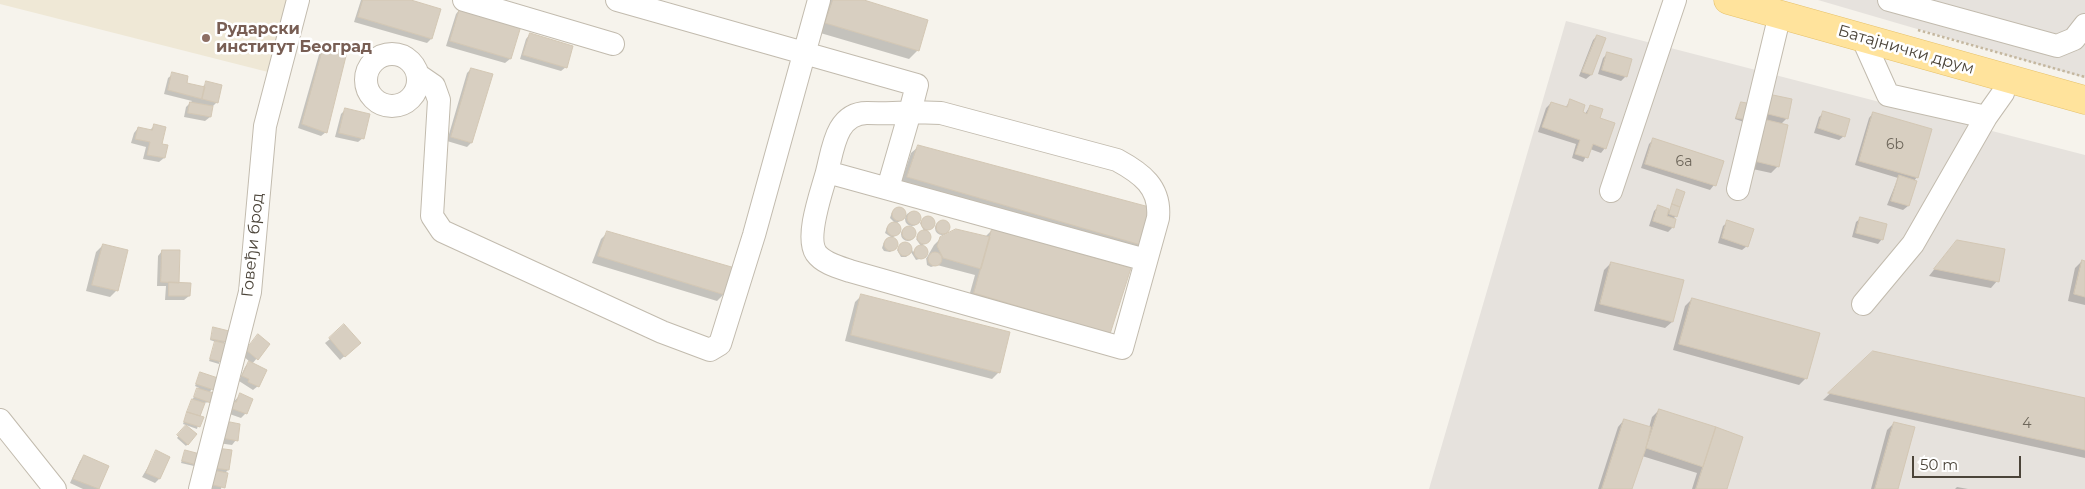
<!DOCTYPE html>
<html>
<head>
<meta charset="utf-8">
<style>
	body { margin:0 }
	#map { position:relative; width:2085px; height:489px; overflow:hidden; background:#f6f3ec; font-family:Montserrat,sans-serif }
	canvas { display:block }
	.scale { position:absolute; left:1912px; top:456px; width:109px; height:22px; box-sizing:border-box; border:2px solid #4b4439; border-top:0; padding-left:6px; font-size:15px; line-height:18px; white-space:nowrap; color:#4b4439; -webkit-text-stroke:4px #fff; paint-order:stroke }
</style>
</head>
<body>
<div id="map">
<canvas width="2085" height="489"></canvas>
<div class="scale">50 m</div>
</div>
<script>
const context = document.querySelector('canvas').getContext('2d');
context.lineJoin = 'round';
function fillPath(path, color) { context.fillStyle = color; context.fill(path, 'evenodd'); }
function strokePath(path, color, width, dash) { context.strokeStyle = color; context.lineWidth = width; context.lineCap = dash ? 'butt' : 'round'; context.setLineDash(dash || []); context.stroke(path); }
function label(font, color, halo, rows, align = 'center') {
  context.font = font + ' Montserrat,sans-serif'; context.lineWidth = 5; context.setLineDash([]); context.textBaseline = 'middle'; context.strokeStyle = halo; context.fillStyle = color; for (const [text, x, y, turn = 0] of rows) {
    context.save(); context.translate(x, y); context.rotate((+turn || 0) * Math.PI / 180); context.textAlign = isNaN(turn) ? turn : align; if (halo) context.strokeText(text, 0, 0); context.fillText(text, 0, 0); context.restore();
  }
}
fillPath(new Path2D(`
	M 1818,0 L 2085,0 L 2085,78 Z
	M 1566,21 L 2085,155 L 2085,489 L 1429,489 Z`), '#e6e2dd');
fillPath(new Path2D(`
	M 0,0 L 288,0 L 268,72 L 0,4 Z`), '#efe8d6');
fillPath(new Path2D(`
	M 361,0 L 406,0 L 431,39 L 427,43 L 354,22 Z
	M 829,0 L 860,0 L 918,50 L 909,59 L 817,32 Z
	M 460,9 L 519,27 L 510,59 L 505,63 L 446,46 L 456,14 Z
	M 530,34 L 566,67 L 561,71 L 520,59 L 526,39 Z
	M 1597,36 L 1605,39 L 1591,75 L 1586,79 L 1579,76 L 1593,40 Z
	M 324,46 L 326,132 L 321,136 L 298,128 L 320,51 Z
	M 1607,54 L 1626,76 L 1621,81 L 1598,74 L 1603,58 Z
	M 471,69 L 471,143 L 467,147 L 447,141 L 467,73 Z
	M 173,74 L 185,84 L 202,87 L 207,83 L 217,102 L 212,107 L 210,117 L 205,121 L 184,117 L 186,107 L 192,101 L 164,94 L 168,78 Z
	M 1764,99 L 1787,118 L 1781,124 L 1778,166 L 1771,173 L 1748,168 Z
	M 1570,101 L 1585,114 L 1590,106 L 1599,119 L 1605,148 L 1601,153 L 1590,149 L 1583,162 L 1572,158 L 1576,144 L 1538,132 L 1546,108 L 1551,103 L 1565,108 Z
	M 1741,103 L 1744,122 L 1735,119 Z
	M 345,110 L 363,138 L 358,142 L 335,137 L 341,114 Z
	M 1824,113 L 1844,136 L 1839,140 L 1814,133 L 1819,117 Z
	M 1873,113 L 1917,177 L 1914,181 L 1915,181 L 1908,206 L 1903,210 L 1887,205 L 1898,178 L 1855,165 L 1869,118 Z
	M 154,126 L 161,145 L 167,146 L 164,158 L 159,162 L 143,159 L 146,147 L 131,143 L 134,133 L 138,128 L 150,130 Z
	M 1653,140 L 1714,185 L 1710,190 L 1641,168 L 1649,144 Z
	M 918,147 L 1140,244 L 1133,251 L 901,183 L 911,153 Z
	M 1677,190 L 1676,216 L 1673,219 L 1673,227 L 1668,232 L 1649,226 L 1654,211 L 1658,207 L 1670,210 Z
	M 898,208 L 904,212 L 904,218 L 897,223 L 900,226 L 899,233 L 892,238 L 895,240 L 896,248 L 890,252 L 884,251 L 882,248 L 884,242 L 891,237 L 885,233 L 887,227 L 894,222 L 890,218 L 892,212 Z
	M905 219a7 7 0 1 1 14 0a7 7 0 1 1-14 0Z
	M 927,216 L 931,217 L 934,222 L 927,231 L 930,235 L 929,241 L 921,246 L 926,250 L 926,259 L 934,245 L 941,238 L 985,237 L 992,230 L 1103,340 L 968,300 L 975,275 L 937,265 L 931,267 L 927,265 L 926,257 L 916,260 L 911,252 L 906,257 L 901,257 L 897,250 L 904,243 L 910,245 L 913,252 L 921,246 L 916,239 L 924,231 L 920,223 Z
	M 1861,218 L 1882,239 L 1878,244 L 1852,237 L 1856,222 Z
	M935 228a7 7 0 1 1 14 0a7 7 0 1 1-14 0Z
	M 1728,222 L 1747,246 L 1742,250 L 1718,243 L 1723,226 Z
	M901 234a7 7 0 1 1 14 0a7 7 0 1 1-14 0Z
	M 608,232 L 724,294 L 717,301 L 592,263 L 601,239 Z
	M 103,245 L 127,251 L 116,291 L 110,297 L 86,291 L 96,252 Z
	M 1951,248 L 1997,281 L 1991,288 L 1929,276 Z
	M 162,251 L 178,284 L 189,296 L 184,300 L 165,300 L 166,286 L 157,286 L 158,256 Z
	M 2082,261 L 2085,262 L 2085,305 L 2068,301 L 2075,268 Z
	M 1611,263 L 1672,322 L 1665,328 L 1594,311 L 1604,270 Z
	M 862,295 L 999,372 L 992,379 L 845,341 L 855,302 Z
	M 1692,299 L 1806,378 L 1799,385 L 1673,350 L 1685,306 Z
	M 214,329 L 226,341 L 223,344 L 219,364 L 209,361 L 216,342 L 210,340 Z
	M 330,339 L 355,347 L 340,360 L 325,343 Z
	M 254,340 L 269,344 L 252,364 L 258,386 L 253,390 L 239,381 L 245,367 L 250,362 L 242,355 Z
	M 1874,353 L 2085,399 L 2085,458 L 1823,400 Z
	M 200,373 L 212,389 L 209,393 L 209,402 L 204,403 L 197,429 L 183,424 L 191,402 L 199,388 L 195,386 Z
	M 240,395 L 251,399 L 245,414 L 241,418 L 224,412 Z
	M 1659,410 L 1741,438 L 1725,489 L 1692,489 L 1697,473 L 1642,456 L 1631,489 L 1598,489 L 1618,427 L 1624,420 L 1649,428 L 1652,417 Z
	M 1894,423 L 1896,489 L 1871,489 L 1887,430 Z
	M 239,425 L 236,440 L 232,445 L 218,443 Z
	M 186,427 L 195,435 L 186,446 L 177,438 Z
	M 185,451 L 196,464 L 194,466 L 181,463 Z
	M 157,452 L 169,457 L 159,479 L 155,483 L 142,477 Z
	M 212,453 L 228,470 L 224,474 L 221,489 L 208,489 Z
	M 84,456 L 107,467 L 98,489 L 83,489 L 70,483 L 80,461 Z
	M 1957,487 L 1968,489 L 1955,489 Z`), '#0003');
const building = new Path2D(`
	M 363,0 L 411,0 L 441,9 L 432,39 L 358,17 Z
	M 833,0 L 864,0 L 928,20 L 919,51 L 825,23 Z
	M 460,8 L 521,26 L 511,59 L 450,41 Z
	M 530,33 L 573,46 L 567,68 L 523,55 Z
	M 1597,35 L 1606,38 L 1592,75 L 1582,72 Z
	M 324,45 L 347,52 L 327,133 L 302,124 Z
	M 1607,52 L 1632,59 L 1627,77 L 1602,70 Z
	M 471,68 L 493,74 L 472,143 L 451,137 Z
	M 172,72 L 188,76 L 187,83 L 205,87 L 202,99 L 168,90 Z
	M 206,81 L 222,85 L 218,103 L 202,99 Z
	M 1768,94 L 1792,99 L 1788,119 L 1764,113 Z
	M 1570,99 L 1585,105 L 1583,112 L 1587,114 L 1590,105 L 1603,109 L 1600,118 L 1615,123 L 1606,149 L 1593,144 L 1588,158 L 1575,154 L 1580,140 L 1542,127 L 1551,102 L 1567,107 Z
	M 190,102 L 213,106 L 211,117 L 188,113 Z
	M 1741,102 L 1752,104 L 1747,120 L 1736,118 Z
	M 345,108 L 370,114 L 364,139 L 339,133 Z
	M 1823,111 L 1850,119 L 1845,137 L 1818,128 Z
	M 1873,112 L 1932,129 L 1918,178 L 1859,161 Z
	M 1763,119 L 1788,125 L 1779,167 L 1754,161 Z
	M 154,124 L 166,127 L 162,144 L 168,145 L 165,158 L 147,155 L 150,142 L 135,139 L 138,127 L 152,130 Z
	M 1653,138 L 1724,161 L 1716,186 L 1645,164 Z
	M 918,145 L 1153,208 L 1141,245 L 907,177 Z
	M 1899,175 L 1917,181 L 1909,206 L 1891,201 Z
	M 1677,189 L 1685,192 L 1680,207 L 1672,204 Z
	M 1672,204 L 1680,207 L 1677,217 L 1669,214 Z
	M 1658,205 L 1669,209 L 1667,216 L 1676,219 L 1674,228 L 1653,221 Z
	M892 214a7 7 0 1 1 14 0a7 7 0 1 1-14 0Z
	M907 218a7 7 0 1 1 14 0a7 7 0 1 1-14 0Z
	M921 223a7 7 0 1 1 14 0a7 7 0 1 1-14 0Z
	M 1860,217 L 1887,224 L 1883,240 L 1856,233 Z
	M936 227a7 7 0 1 1 14 0a7 7 0 1 1-14 0Z
	M 1727,220 L 1754,229 L 1748,247 L 1722,238 Z
	M887 229a7 7 0 1 1 14 0a7 7 0 1 1-14 0Z
	M902 233a7 7 0 1 1 14 0a7 7 0 1 1-14 0Z
	M 956,229 L 990,237 L 981,269 L 943,258 L 937,246 L 940,237 Z
	M 992,229 L 1131,268 L 1110,334 L 974,293 Z
	M917 237a7 7 0 1 1 14 0a7 7 0 1 1-14 0Z
	M 607,231 L 735,268 L 725,295 L 598,256 Z
	M884 244a7 7 0 1 1 14 0a7 7 0 1 1-14 0Z
	M 1957,240 L 2005,249 L 1999,282 L 1934,269 Z
	M898 249a7 7 0 1 1 14 0a7 7 0 1 1-14 0Z
	M 103,244 L 128,250 L 118,291 L 92,285 Z
	M914 252a7 7 0 1 1 14 0a7 7 0 1 1-14 0Z
	M 162,250 L 180,250 L 179,283 L 161,282 Z
	M928 259a7 7 0 1 1 14 0a7 7 0 1 1-14 0Z
	M 2082,260 L 2085,261 L 2085,297 L 2074,294 Z
	M 1611,262 L 1684,280 L 1673,322 L 1600,304 Z
	M 169,282 L 191,283 L 190,296 L 169,296 Z
	M 861,294 L 1010,332 L 1000,373 L 851,335 Z
	M 1692,298 L 1820,333 L 1807,379 L 1679,344 Z
	M 344,324 L 361,343 L 345,357 L 329,338 Z
	M 213,327 L 229,331 L 227,342 L 211,339 Z
	M 258,334 L 270,344 L 258,360 L 246,350 Z
	M 215,341 L 227,344 L 222,362 L 210,359 Z
	M 1873,351 L 2085,398 L 2085,450 L 1828,393 Z
	M 249,361 L 267,370 L 259,387 L 248,382 L 249,379 L 242,376 Z
	M 200,372 L 218,378 L 214,390 L 196,384 Z
	M 197,388 L 214,393 L 211,403 L 194,397 Z
	M 240,393 L 253,399 L 247,414 L 227,407 L 230,400 L 236,402 Z
	M 192,399 L 205,403 L 200,416 L 187,412 Z
	M 1659,409 L 1716,427 L 1703,467 L 1646,448 Z
	M 187,412 L 204,417 L 200,427 L 184,422 Z
	M 1624,419 L 1651,427 L 1646,448 L 1632,489 L 1602,489 Z
	M 225,421 L 240,424 L 238,441 L 222,438 Z
	M 1894,422 L 1915,427 L 1898,489 L 1875,489 Z
	M 186,425 L 197,434 L 188,445 L 177,435 Z
	M 1716,427 L 1743,437 L 1727,489 L 1696,489 Z
	M 216,448 L 232,450 L 229,470 L 213,468 Z
	M 156,450 L 170,457 L 160,479 L 146,473 Z
	M 185,450 L 200,454 L 197,465 L 182,461 Z
	M 84,455 L 109,466 L 99,489 L 73,479 Z
	M 212,470 L 228,473 L 225,488 L 209,484 Z`);
fillPath(building, '#d8cfc1');
strokePath(building, '#d3c7b4', 1);
const minor = new Path2D(`
	M 464,0 L 613,44
	M 617,0 L 917,85 L 910,112 C 895,114 882,113 867,113 C 836,113 833,149 827,172
	M 1889,0 L 2057,46 L 2074,39 L 2085,25
	M 1862,37 L 1888,95 L 1986,117 L 2003,93 L 2007,79
	M366 80a26 26 0 1 1 52 0a26 26 0 1 1-52 0Z
	M 418,75 L 434,86 L 439,100 L 432,216 L 442,231 L 662,332 L 710,350 L 720,344 L 754,235 L 819,0
	M 888,188 L 910,112 L 941,113 L 1117,160 C 1141,173 1161,187 1158,218 L 1122,348 L 850,271 C 838,267 823,263 816,253 C 805,236 822,191 827,172 L 1146,260
	M 1738,189 L 1780,14
	M 1611,191 L 1675,0
	M 1863,304 L 1913,244 L 1986,117
	M 0,420 L 55,489
	M 200,489 L 250,292 L 265,126 L 298,0`);
const major = new Path2D(`
	M 1728,0 L 2085,100`);
strokePath(minor, '#c2bbae', 24);
strokePath(major, '#e6c16a', 29);
strokePath(new Path2D(`
	M 1918,30 L 2085,77`), '#c4b79f', 2.5, [2.5, 2.5]);
strokePath(minor, '#fff', 22);
strokePath(major, '#ffe39c', 28);
for (const [x, y, r, color] of [
	[206,38,5,"#8d6e63"]
]) { const dot = new Path2D(); dot.arc(x, y, r, 0, 2 * Math.PI); context.fillStyle = color; context.fill(dot); strokePath(dot, '#fff', 2); }
label('14px', '#6e675b', null, [
	["6b",1895,145],
	["6a",1684,162],
	["4",2027,424]
]);
label('bold 16px', '#785e54', '#fff', [
	["Рударски",216,29],
	["институт Београд",216,47]
], 'left');
label('16px', '#4b4439', '#fff', [
	["Батајнички друм",1906,50,16],
	["Говеђи брод",253,245,-84]
]);
</script>
</body>
</html>
